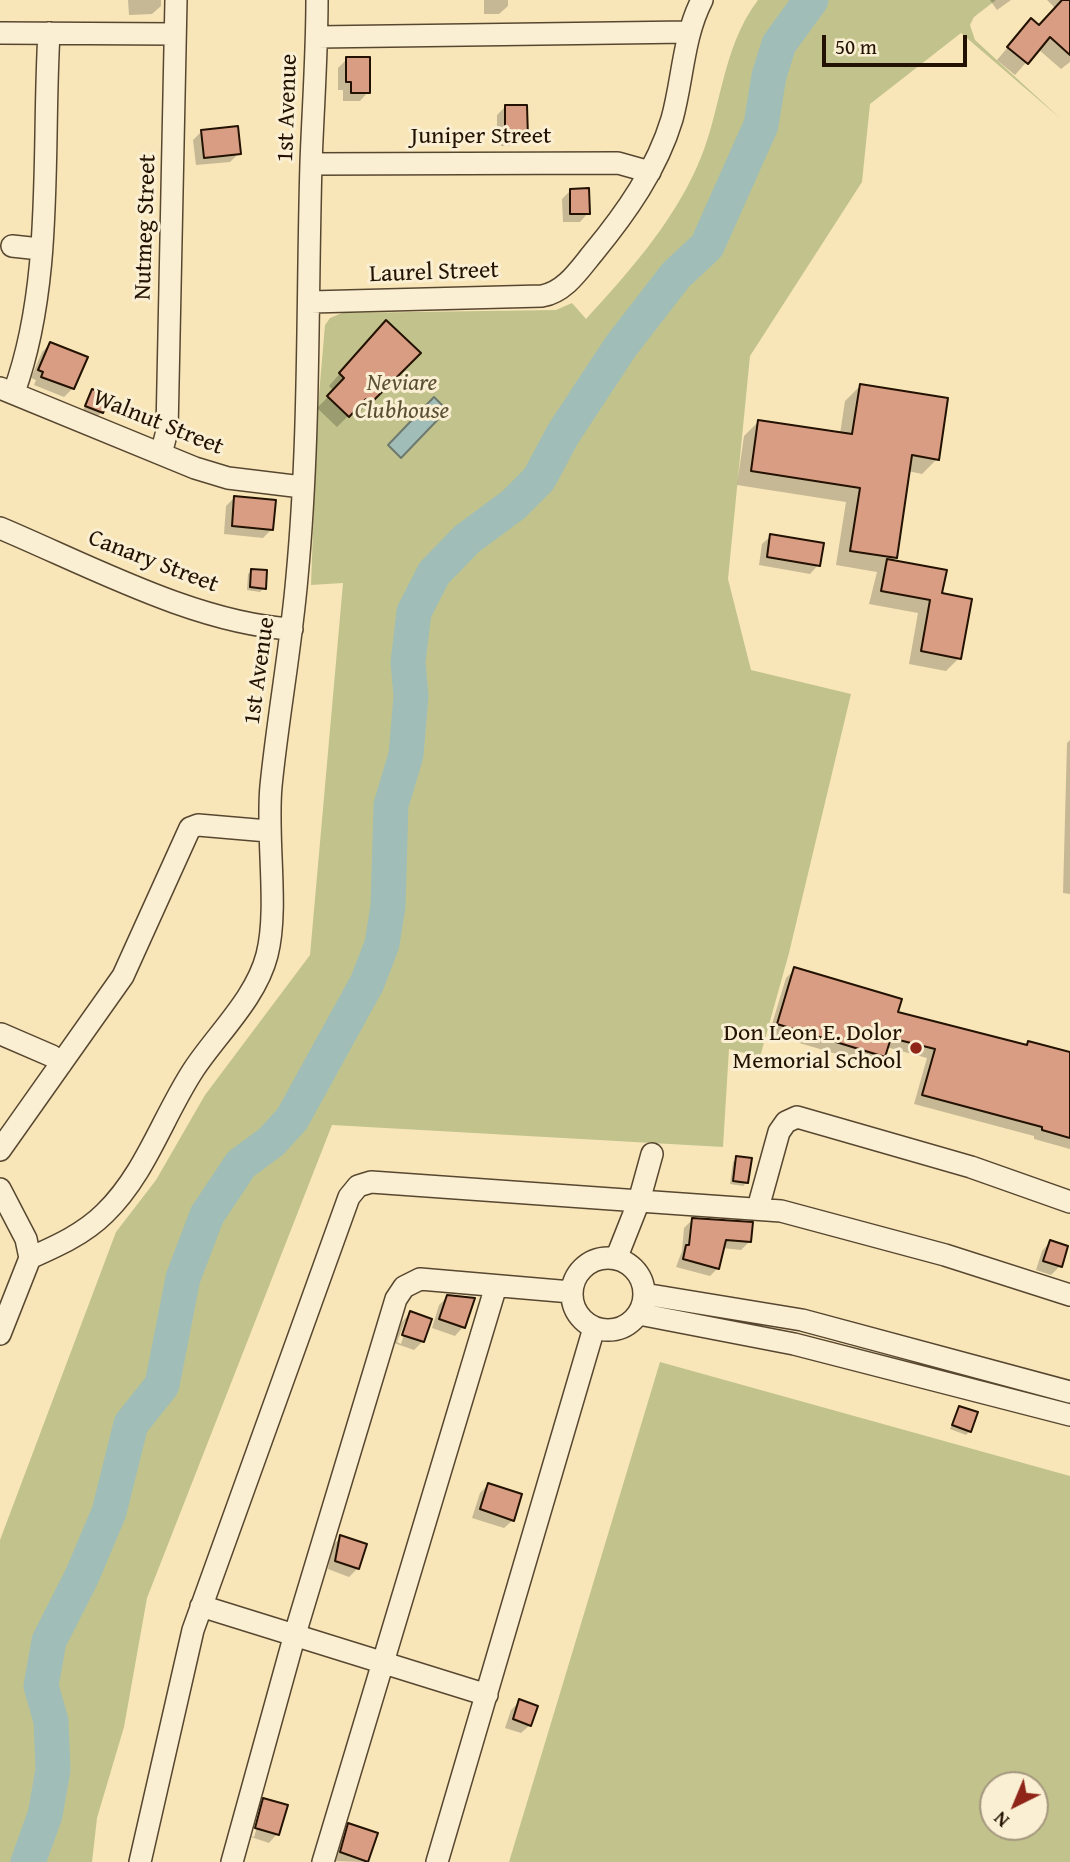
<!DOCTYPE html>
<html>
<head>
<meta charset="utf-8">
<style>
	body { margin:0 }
	#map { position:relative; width:1070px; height:1862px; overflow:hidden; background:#f8e6b9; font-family:"Gentium Book Plus",serif }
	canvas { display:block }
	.north { position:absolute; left:979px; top:1771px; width:70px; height:70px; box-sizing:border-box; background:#faefd2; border:2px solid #a4977f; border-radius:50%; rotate:223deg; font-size:19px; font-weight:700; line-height:28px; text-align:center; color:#231202 }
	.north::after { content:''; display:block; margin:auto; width:24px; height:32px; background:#8f2418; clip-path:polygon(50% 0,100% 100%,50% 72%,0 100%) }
	.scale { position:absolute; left:822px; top:35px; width:145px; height:32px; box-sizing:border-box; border:4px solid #231202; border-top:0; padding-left:9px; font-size:21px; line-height:24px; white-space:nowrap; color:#231202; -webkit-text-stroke:5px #faefd2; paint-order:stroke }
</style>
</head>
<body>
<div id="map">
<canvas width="1070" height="1862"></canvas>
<div class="north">N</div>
<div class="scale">50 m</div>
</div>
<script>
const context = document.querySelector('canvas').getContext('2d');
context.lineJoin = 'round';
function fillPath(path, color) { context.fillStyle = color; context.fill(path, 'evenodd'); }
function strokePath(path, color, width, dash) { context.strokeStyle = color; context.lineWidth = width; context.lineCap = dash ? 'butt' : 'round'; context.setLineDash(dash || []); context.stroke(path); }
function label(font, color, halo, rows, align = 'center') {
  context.font = font + ' "Gentium Book Plus",serif'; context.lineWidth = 6; context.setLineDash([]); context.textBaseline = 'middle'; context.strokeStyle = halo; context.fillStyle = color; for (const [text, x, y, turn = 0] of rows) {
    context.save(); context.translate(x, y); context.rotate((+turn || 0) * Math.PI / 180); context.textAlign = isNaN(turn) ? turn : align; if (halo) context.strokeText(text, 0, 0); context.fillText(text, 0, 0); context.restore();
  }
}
fillPath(new Path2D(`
	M 758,0 L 996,0 L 974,17 L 970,25 L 975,40 L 1061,119 L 961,33 L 870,104 L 862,182 L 750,356 L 728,579 L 751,670 L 851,694 L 789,953 L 760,1057 L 729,1049 L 723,1147 L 332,1125 L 147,1598 L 124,1727 L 97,1818 L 92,1862 L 0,1862 L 0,1540 L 116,1232 L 156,1180 L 205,1095 L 310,955 L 343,583 L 311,585 L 317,418 L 325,325 L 330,318 L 342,313 L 556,310 L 572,303 L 586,319 C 628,273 670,226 696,169 C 722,114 720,50 758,0 Z
	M 660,1362 L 1070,1476 L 1070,1862 L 509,1862 ZM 993,1785 L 1035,1785 L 1035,1827 L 993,1827 Z`), '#c2c38c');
const water = new Path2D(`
	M 434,397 L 447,410 L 401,458 L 388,445 Z`);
fillPath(water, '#a0beb7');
strokePath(water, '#6e796f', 2);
fillPath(new Path2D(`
	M 128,0 L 161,0 L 161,6 L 152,14 L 129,15 Z
	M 484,0 L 508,0 L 508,6 L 499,14 L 484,14 Z
	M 990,0 L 1011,0 L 997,10 Z
	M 1070,0 L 1070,62 L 1061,69 L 1038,49 L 1015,75 L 997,60 L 1031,20 L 1038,27 L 1055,8 L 1047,0 Z
	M 347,59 L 368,92 L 360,101 L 343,101 L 343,90 L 338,90 L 338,68 Z
	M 505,107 L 526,137 L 518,146 L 501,146 L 501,142 L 497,142 L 497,115 Z
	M 202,131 L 239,153 L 230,162 L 196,165 L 193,140 Z
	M 571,190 L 588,213 L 580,222 L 563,222 L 562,199 Z
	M 375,333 L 418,353 L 358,414 L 354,410 L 337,427 L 317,408 L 334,391 L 329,386 Z
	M 50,344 L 73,388 L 64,397 L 34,385 L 36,380 L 31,378 L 42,352 Z
	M 860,386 L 937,459 L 922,474 L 908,471 L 895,557 L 891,561 L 940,594 L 959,658 L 946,671 L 909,664 L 918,613 L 869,604 L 877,572 L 836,565 L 846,502 L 737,485 L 744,436 L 759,421 L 840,434 L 845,401 Z
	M 93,391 L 102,412 L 98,416 L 83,410 Z
	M 235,497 L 271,530 L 263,538 L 224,534 L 226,506 Z
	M 771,536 L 818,565 L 810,574 L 759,565 L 762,544 Z
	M 252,571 L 264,588 L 260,592 L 247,590 L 248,574 Z
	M 1070,740 L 1070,894 L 1063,893 L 1067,743 Z
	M 795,969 L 896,1013 L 1070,1055 L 1070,1149 L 1034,1139 L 1034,1136 L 914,1104 L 927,1058 L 886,1047 L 884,1056 L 874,1065 L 769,1034 L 786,978 Z
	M 737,1158 L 747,1182 L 743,1186 L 730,1184 L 733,1162 Z
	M 692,1220 L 750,1241 L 741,1250 L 722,1248 L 718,1268 L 710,1276 L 676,1267 L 682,1251 L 684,1228 Z
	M 1050,1242 L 1066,1247 L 1060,1266 L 1051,1275 L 1036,1270 L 1042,1251 Z
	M 448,1296 L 473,1300 L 463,1327 L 455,1336 L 432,1328 L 439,1305 Z
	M 410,1313 L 423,1341 L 414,1350 L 394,1343 L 402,1322 ZM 405,1321 L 408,1321 L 401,1344 L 397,1342 Z
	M 959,1408 L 970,1431 L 966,1435 L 950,1429 Z
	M 488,1485 L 513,1520 L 504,1528 L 472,1518 L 480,1493 Z
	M 341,1537 L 358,1568 L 349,1577 L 328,1569 L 332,1546 Z
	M 520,1701 L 530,1725 L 521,1733 L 505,1728 L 511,1710 Z
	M 264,1800 L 277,1834 L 269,1843 L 248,1836 L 255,1808 ZM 259,1807 L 263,1807 L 254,1837 L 251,1836 Z
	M 349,1825 L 367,1861 L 366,1862 L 332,1861 L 340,1833 Z`), '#0003');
strokePath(new Path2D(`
	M 28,1862 L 45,1815 L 53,1770 L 51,1721 L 41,1686 L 49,1641 L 82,1576 L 109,1512 L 131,1424 L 162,1385 L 183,1278 L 207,1215 L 241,1164 L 271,1142 L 292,1119 L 367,983 L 382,944 L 388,906 L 391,805 L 406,755 L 411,696 L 408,662 L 414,612 L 434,573 L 467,539 L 513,505 L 539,479 L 563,434 L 621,346 L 676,275 L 707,246 L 761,125 L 769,76 L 779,44 L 811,0`), '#a0beb7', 35);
const building = new Path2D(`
	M 1062,0 L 1070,0 L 1070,55 L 1050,37 L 1028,64 L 1007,47 L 1031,18 L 1039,25 Z
	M 346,57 L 370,57 L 370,93 L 351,93 L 351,82 L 346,82 Z
	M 505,105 L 527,105 L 528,138 L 509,139 L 509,134 L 505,134 Z
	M 238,126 L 241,154 L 204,158 L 201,130 Z
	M 589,188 L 590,214 L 570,214 L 570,189 Z
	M 386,320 L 421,353 L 370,404 L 366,399 L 349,417 L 327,396 L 344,378 L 339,373 Z
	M 50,342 L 88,357 L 74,389 L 41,377 L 43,372 L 38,370 Z
	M 860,384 L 948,398 L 939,460 L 912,455 L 897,558 L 850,551 L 860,488 L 751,471 L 758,420 L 852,434 Z
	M 92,389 L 110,396 L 103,413 L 85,406 Z
	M 234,496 L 276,500 L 273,530 L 232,526 Z
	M 770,534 L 824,543 L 820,566 L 767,557 Z
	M 887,559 L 947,570 L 942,593 L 972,599 L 961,659 L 921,651 L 930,600 L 881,591 Z
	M 251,569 L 267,570 L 266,589 L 250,587 Z
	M 794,967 L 902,999 L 898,1012 L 1027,1045 L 1028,1041 L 1070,1052 L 1070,1138 L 1042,1130 L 1042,1127 L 922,1095 L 935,1049 L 891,1038 L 885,1057 L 777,1024 Z
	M 736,1156 L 752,1158 L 748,1183 L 733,1181 Z
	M 692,1218 L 753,1222 L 751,1242 L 726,1240 L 719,1269 L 683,1259 L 686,1245 L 689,1245 Z
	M 1050,1240 L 1068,1246 L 1062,1267 L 1043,1261 Z
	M 447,1295 L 475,1298 L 465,1328 L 439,1319 Z
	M 410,1311 L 432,1319 L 424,1342 L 402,1335 Z
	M 959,1406 L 978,1412 L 971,1432 L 952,1425 Z
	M 488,1483 L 522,1494 L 514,1521 L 480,1509 Z
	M 340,1535 L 367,1544 L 359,1569 L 335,1561 Z
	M 519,1699 L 538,1706 L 531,1726 L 513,1719 Z
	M 263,1798 L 288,1805 L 279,1835 L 255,1828 Z
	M 348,1823 L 378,1833 L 368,1862 L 340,1852 Z`);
fillPath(building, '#d89d82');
strokePath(building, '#231202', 2);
const minor = new Path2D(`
	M 0,33 L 175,34
	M 317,37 L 688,32
	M 311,164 L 618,163 L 650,172
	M 12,246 L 40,249
	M 311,302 L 542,296 C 565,292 579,270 593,253 C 626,213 657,169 672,119 C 683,79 683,37 702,0
	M 0,388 L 195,468 L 228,478 L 302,487
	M 14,392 C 54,282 42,150 49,33
	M 161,454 L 167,431 L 176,0
	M 0,528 C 88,565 197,624 292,629
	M 1,1034 L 52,1056 L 61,1064
	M 0,1150 L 123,976 L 190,828 L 198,825 L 268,831
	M 0,1189 L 26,1239 L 30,1258 L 0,1334
	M 758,1208 L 779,1132 L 786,1122 L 797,1117 L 971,1167 L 1070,1202
	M572 1294a36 36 0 1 1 72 0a36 36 0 1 1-72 0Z
	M 30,1258 C 57,1246 84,1234 105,1213 C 146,1173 163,1116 194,1069 C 218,1033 256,998 267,955 C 279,908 266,838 271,786 C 278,716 291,647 297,577 C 310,439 307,301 311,163 C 313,109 317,54 317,0
	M 616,1259 L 639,1201 L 652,1154
	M 644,1294 L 802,1320 L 1070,1392
	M 639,1314 L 794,1344 L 1070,1415
	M 201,1606 L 487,1695
	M 140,1862 L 193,1630 L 349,1197 L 358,1186 L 371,1182 L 781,1211 L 945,1255 L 1070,1295
	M 232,1862 L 295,1634 L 396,1299 L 404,1287 L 420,1279 L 571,1292
	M 323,1862 L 496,1286
	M 437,1862 L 594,1328`);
strokePath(minor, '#584730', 24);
strokePath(minor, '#faefd2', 21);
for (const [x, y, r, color] of [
	[916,1048,7,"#8f2418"]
]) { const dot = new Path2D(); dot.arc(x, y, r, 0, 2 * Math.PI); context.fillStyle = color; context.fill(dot); strokePath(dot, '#faefd2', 2.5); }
label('24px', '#231202', '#faefd2', [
	["1st Avenue",288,108,-88],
	["Juniper Street",481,137],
	["Nutmeg Street",146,227,-88],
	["Laurel Street",434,273,-2],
	["Walnut Street",158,423,22],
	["Canary Street",153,562,21],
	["1st Avenue",260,671,-82]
]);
label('italic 24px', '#5b5032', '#faefd2', [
	["Neviare",402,384],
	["Clubhouse",402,412]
]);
label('24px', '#231202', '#faefd2', [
	["Don Leon E. Dolor",902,1034],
	["Memorial School",902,1062]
], 'right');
</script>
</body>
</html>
